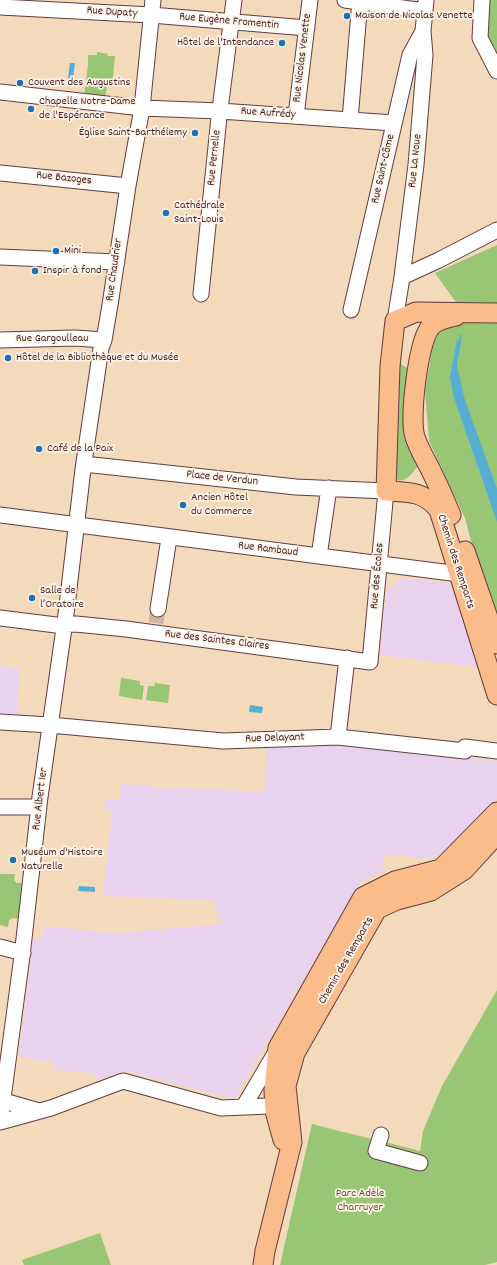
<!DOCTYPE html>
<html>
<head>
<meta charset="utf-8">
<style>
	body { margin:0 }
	canvas { display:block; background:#f2daba }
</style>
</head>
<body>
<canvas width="497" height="1265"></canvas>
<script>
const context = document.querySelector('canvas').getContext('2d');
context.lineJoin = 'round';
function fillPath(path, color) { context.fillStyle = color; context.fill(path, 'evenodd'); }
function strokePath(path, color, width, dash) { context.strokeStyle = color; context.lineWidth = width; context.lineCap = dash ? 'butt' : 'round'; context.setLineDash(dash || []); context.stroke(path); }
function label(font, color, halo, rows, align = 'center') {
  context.font = font + ' Dekko,sans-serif'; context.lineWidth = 3.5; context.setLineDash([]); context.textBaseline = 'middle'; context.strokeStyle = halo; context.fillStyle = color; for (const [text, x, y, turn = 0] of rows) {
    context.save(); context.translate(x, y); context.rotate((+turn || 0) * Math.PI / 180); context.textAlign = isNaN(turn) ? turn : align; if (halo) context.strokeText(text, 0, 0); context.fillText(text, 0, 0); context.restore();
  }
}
fillPath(new Path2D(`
	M 403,578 L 456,584 L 481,668 L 380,655 L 386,592 L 388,591 L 387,590 Z
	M 0,666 L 20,669 L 17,717 L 0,716 Z
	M 311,742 L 497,761 L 497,798 L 443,856 L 439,852 L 433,859 L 385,854 L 382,873 L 363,879 L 259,1056 L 235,1099 L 125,1071 L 96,1080 L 96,1074 L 52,1069 L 53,1062 L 19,1057 L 33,938 L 43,939 L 44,926 L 114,933 L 221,924 L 213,900 L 103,896 L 112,810 L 104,810 L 106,799 L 118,800 L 120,799 L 121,784 L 153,786 L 157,789 L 157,787 L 171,789 L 171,787 L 234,790 L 265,792 L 267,744 Z`), '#e9d2ee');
fillPath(new Path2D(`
	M 486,0 L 497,0 L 497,59 L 484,36 Z
	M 97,52 L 108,54 L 107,56 L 115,56 L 112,87 L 107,87 L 105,98 L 84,96 L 88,65 L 88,55 L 97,55 Z
	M 497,245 L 497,625 L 486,598 L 465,518 L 429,441 L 425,390 L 434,339 L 458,305 L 435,273 Z
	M 398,362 L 407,368 L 420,462 C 415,470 410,479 399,481 L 397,479 L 390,466 Z
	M 121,678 L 140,681 L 140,685 L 144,686 L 142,700 L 119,696 Z
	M 155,683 L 170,685 L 168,703 L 146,700 L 148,686 L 155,686 Z
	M 0,874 L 15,874 L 14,880 L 17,883 L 22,883 L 18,919 L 13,918 L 9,920 L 8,927 L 0,925 Z
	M 497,990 L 497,1262 L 485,1265 L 280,1265 L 312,1124 C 348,1134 384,1141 420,1151 L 423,1131 L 442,1086 Z
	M 100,1233 L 111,1265 L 24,1265 L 22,1260 Z`), '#99c674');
fillPath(new Path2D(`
	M 70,63 L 75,63 L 73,79 L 68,78 Z
	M 460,335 L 462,335 L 457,365 L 464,397 L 497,489 L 497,522 L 454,398 L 450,377 L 457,340 L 459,340 Z
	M 250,705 L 263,707 L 262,713 L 249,712 Z
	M 79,886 L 95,887 L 95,892 L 78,891 Z`), '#56afd3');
strokePath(new Path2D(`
	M 156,623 L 158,609`), '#d0b59d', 15, [15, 8]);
const minor = new Path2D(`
	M 345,0 L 425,11
	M 482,0 L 480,38 L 497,71
	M 0,7 L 151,15 L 307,28
	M 0,92 L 142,108 L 220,111 L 394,123
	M 296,116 L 310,0
	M 350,120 L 360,0
	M 0,173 L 128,186
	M 0,257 L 117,262
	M 402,277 L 439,260 L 497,230
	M 201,294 L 219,117 L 234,0
	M 351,310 L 410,55 L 423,31
	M 395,321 L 402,277 L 416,165 L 425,55 L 423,31 L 426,0
	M 0,340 L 75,338 L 104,340
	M 0,515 L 459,574
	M 319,556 L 329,488
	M 158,609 L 169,538
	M 0,618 L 56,625 L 76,624 L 126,629 L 370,662 L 386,491 L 296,487 L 84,464
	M 0,722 L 50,725 L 223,741 L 338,737 L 465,751 L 465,747 L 497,751
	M 338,737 L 347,658
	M 0,807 L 39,807
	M 0,947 L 23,953
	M 4,1101 L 39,1111
	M 244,1106 L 277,1050
	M 0,1121 L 22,956 L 40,797 L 66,614 L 83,469 L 101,348 L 104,340 L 110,305 L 128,186 L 142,108 L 153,0
	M 0,1122 L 51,1108 L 123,1081 L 221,1108 L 269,1106 L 286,1103
	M 381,1135 L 376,1151 L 420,1163`);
const major = new Path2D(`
	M 497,313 L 416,312 L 395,321 L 390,366 L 386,491 C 408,492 424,491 439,510 L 497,695
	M 451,515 C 446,503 441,491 435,479 C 429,465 420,452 415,437 C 409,419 418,345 429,329 C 434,320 447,318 456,316
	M 465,551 L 497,644
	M 283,1140 L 275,1111 L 274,1090 L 278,1048 L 363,897 L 395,881 L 441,869 L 497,812
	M 263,1265 L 265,1251 L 292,1142 L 286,1086 L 295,1053 L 377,909 L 397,900 L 431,891 L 464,870 L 497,834`);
strokePath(minor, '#633b40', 17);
strokePath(major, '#633b40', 21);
strokePath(minor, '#fff', 15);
strokePath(major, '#f9bc8a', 19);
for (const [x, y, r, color] of [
	[347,16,4,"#1f6fb2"],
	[282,43,4,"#1f6fb2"],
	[20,83,4,"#1f6fb2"],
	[31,109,4,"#1f6fb2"],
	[195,133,4,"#1f6fb2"],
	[166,213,4,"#1f6fb2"],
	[56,251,4,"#1f6fb2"],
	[35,271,4,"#1f6fb2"],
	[8,358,4,"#1f6fb2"],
	[39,449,4,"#1f6fb2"],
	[183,505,4,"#1f6fb2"],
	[32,598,4,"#1f6fb2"],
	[13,860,4,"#1f6fb2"]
]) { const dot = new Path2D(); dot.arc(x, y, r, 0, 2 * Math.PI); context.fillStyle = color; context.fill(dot); strokePath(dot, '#fcf5e5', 1.5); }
label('12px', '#4a1f2b', '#fcf5e5', [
	["Rue Dupaty",112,13,4],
	["Rue Eugène Fromentin",229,22,5],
	["Rue Nicolas Venette",303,58,-83],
	["Rue Aufrédy",268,114,4],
	["Rue Pernelle",215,158,-84],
	["Rue La Noue",416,161,-84],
	["Rue Saint-Côme",384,169,-77],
	["Rue Bazoges",64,179,6],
	["Rue Chaudrier",115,270,-82],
	["Rue Gargoulleau",52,339],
	["Place de Verdun",222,479,6],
	["Rue Rambaud",268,550,7],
	["Chemin des Remparts",455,562,72],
	["Rue des Écoles",378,576,-85],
	["Rue des Saintes Claires",217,641,7],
	["Rue Delayant",275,739,-2],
	["Rue Albert 1er",41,799,-83],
	["Chemin des Remparts",347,961,-60]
]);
label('12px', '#4a1f2b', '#fcf5e5', [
	["Maison de Nicolas Venette",355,16],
	["Hôtel de l'Intendance",274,43,"right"],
	["Couvent des Augustins",28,83],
	["Chapelle Notre-Dame",39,102],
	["de l'Espérance",39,116],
	["Église Saint-Barthélemy",187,133,"right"],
	["Cathédrale",174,206],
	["Saint-Louis",174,220],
	["Mini",64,251],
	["Inspir à fond",43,271],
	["Hôtel de la Bibliothèque et du Musée",16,358],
	["Café de la Paix",47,449],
	["Ancien Hôtel",191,498],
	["du Commerce",191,512],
	["Salle de",40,591],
	["l’Oratoire",40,605],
	["Muséum d'Histoire",21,853],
	["Naturelle",21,867]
], 'left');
label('12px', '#625141', '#fcf5e5', [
	["Parc Adèle",360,1194],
	["Charruyer",360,1208]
]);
</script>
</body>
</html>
